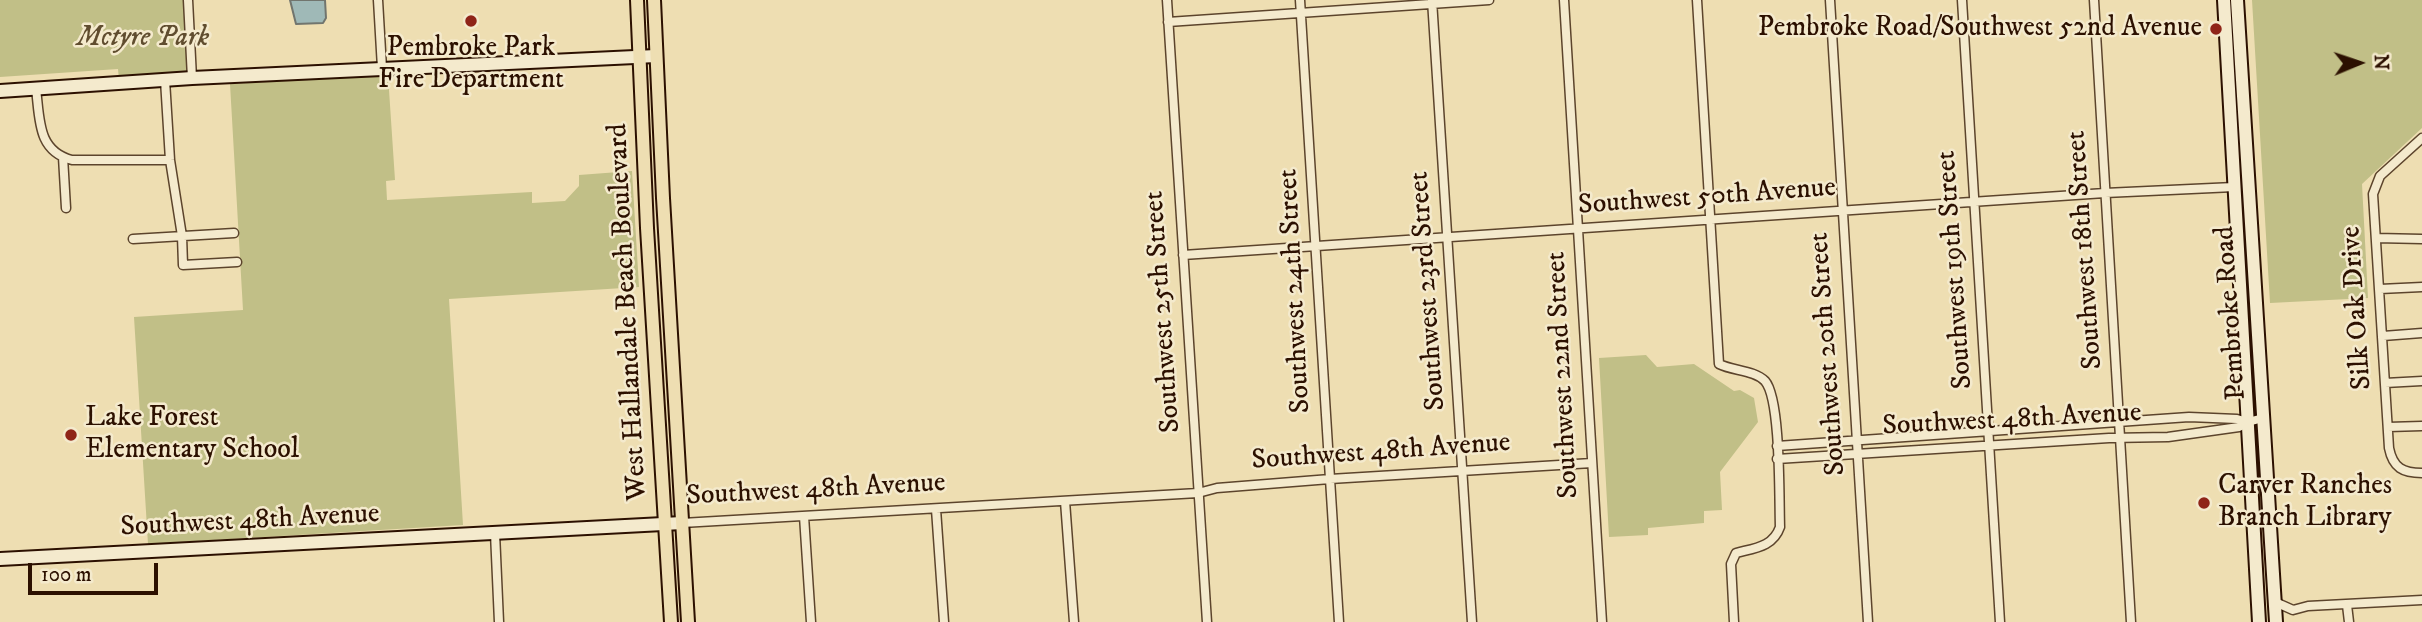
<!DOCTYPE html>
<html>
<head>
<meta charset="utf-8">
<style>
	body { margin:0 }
	#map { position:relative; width:2422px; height:622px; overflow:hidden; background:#eedeb2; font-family:"IM FELL DW Pica",serif }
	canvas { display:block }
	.north { position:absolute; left:2324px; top:28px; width:70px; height:70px; -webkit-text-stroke:5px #f4eacd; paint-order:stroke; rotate:88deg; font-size:19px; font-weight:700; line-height:28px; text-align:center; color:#2c1000 }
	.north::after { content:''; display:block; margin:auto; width:24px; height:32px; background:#2c1000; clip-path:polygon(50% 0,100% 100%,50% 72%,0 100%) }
	.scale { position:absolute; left:28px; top:563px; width:130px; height:32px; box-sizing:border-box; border:4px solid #2c1000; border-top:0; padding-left:9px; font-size:21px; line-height:24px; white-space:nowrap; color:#2c1000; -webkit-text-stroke:5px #f4eacd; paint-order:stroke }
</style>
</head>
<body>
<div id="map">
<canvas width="2422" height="622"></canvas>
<div class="north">N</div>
<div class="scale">100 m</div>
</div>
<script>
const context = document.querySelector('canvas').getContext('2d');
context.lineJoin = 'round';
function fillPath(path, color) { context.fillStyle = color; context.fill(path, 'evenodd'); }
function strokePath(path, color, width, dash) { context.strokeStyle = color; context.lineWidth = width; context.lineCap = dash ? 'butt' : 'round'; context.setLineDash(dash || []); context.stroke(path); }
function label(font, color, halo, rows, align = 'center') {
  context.font = font + ' "IM FELL DW Pica",serif'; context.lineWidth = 5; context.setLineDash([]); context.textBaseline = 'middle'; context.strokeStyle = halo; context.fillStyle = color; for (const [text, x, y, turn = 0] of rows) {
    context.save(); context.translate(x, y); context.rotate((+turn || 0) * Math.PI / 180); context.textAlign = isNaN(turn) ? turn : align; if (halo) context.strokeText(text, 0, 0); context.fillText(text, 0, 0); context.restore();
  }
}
fillPath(new Path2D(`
	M 0,0 L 187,0 L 192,75 L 119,80 L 118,69 L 0,77 Z
	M 2252,0 L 2422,0 L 2422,128 L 2362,184 L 2368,298 L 2270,303 Z
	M 388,75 L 395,180 L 386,181 L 387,200 L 532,192 L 532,203 L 565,201 L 579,186 L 579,175 L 632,171 L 639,287 L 449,299 L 463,525 L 148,544 L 134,317 L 243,310 L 230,84 Z
	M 1646,355 L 1657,367 L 1694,364 L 1734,391 L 1740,390 L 1754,398 L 1758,422 L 1720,472 L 1722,510 L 1704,511 L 1704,523 L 1648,528 L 1648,535 L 1609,537 L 1599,358 Z`), '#c1bf87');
const water = new Path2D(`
	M 290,0 L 325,0 L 326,18 L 323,23 L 296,24 Z`);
fillPath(water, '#9fb9b7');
strokePath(water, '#71756e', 2);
const street = new Path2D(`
	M 188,0 L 192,78
	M 378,0 L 382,68
	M 1167,0 L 1207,622
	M 1300,0 L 1339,622
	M 1432,0 L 1472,622
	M 1564,0 L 1602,622
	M 1697,0 L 1719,364 C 1733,371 1754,370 1765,381 C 1781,399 1779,499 1780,527 C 1773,547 1755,548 1736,553 L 1731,564 L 1734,622
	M 1830,0 L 1868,622
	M 1962,0 L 2000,622
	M 2094,0 L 2131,622
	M 1168,22 L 1489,0
	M 165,80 L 170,160 L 182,236 L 183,265 L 237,262
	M 36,89 C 40,119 37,151 72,160 L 170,160
	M 2422,138 L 2380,176 L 2373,194 L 2389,448 C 2393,468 2403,473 2422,473
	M 63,157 L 66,208
	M 2376,238 L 2422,239
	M 133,239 L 234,233
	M 1183,255 L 2105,193 L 2234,187
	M 2380,289 L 2422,287
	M 2383,336 L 2422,333
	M 2385,383 L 2422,381
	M 2388,427 L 2422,426
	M 1777,446 L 2189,417 L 2237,419 L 2248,422
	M 1777,459 L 2109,438 L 2168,437 L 2239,427 L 2248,422 L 2263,418
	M 1065,501 L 1074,622
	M 936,509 L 944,622
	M 804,516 L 811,622
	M 682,523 L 1198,493 L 1217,488 L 1330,479 L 1592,463
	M 495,533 L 499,622
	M 2275,602 L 2293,610 L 2308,606 L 2422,600
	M 2347,605 L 2349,622`);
const secondary = new Path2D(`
	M 2224,0 L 2259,622
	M 2237,0 L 2276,622
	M 0,91 L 192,78 L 656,56
	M 0,559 L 682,523`);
const primary = new Path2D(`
	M 637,0 L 647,228 L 671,622
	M 654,0 L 663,198 L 688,622`);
strokePath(street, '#5c442c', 11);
strokePath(secondary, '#2c1000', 16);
strokePath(primary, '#2c1000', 16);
strokePath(street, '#f4eacd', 8);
strokePath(secondary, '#f4eacd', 12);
strokePath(primary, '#eedeb2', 12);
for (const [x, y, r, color] of [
	[471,21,7,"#8f2418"],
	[2216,29,7,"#8f2418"],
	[71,435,7,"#8f2418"],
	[2204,503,7,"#8f2418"]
]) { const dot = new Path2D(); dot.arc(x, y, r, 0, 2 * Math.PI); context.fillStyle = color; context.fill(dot); strokePath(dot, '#f4eacd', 2.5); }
label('28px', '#2c1000', '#f4eacd', [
	["Pembroke Road/Southwest 52nd Avenue",2202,29,"right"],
	["Pembroke Park",471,49,"center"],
	["Fire Department",471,81,"center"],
	["Lake Forest",85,419],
	["Elementary School",85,451],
	["Carver Ranches",2218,487],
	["Branch Library",2218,519]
], 'left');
label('italic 28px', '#604d2f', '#f4eacd', [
	["Mctyre Park",143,39]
]);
label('28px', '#2c1000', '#f4eacd', [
	["Southwest 50th Avenue",1707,198,-4],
	["Southwest 18th Street",2086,250,-94],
	["Southwest 19th Street",1956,270,-94],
	["Southwest 24th Street",1296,291,-93],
	["Southwest 23rd Street",1429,291,-94],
	["Silk Oak Drive",2358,308,-94],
	["West Hallandale Beach Boulevard",629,312,-93],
	["Southwest 25th Street",1164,312,-94],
	["Pembroke Road",2232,313,-94],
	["Southwest 20th Street",1829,354,-94],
	["Southwest 22nd Street",1564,375,-93],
	["Southwest 48th Avenue",2012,421,-3],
	["Southwest 48th Avenue",1381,453,-4],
	["Southwest 48th Avenue",816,491,-3],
	["Southwest 48th Avenue",250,522,-3]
]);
</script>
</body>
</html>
